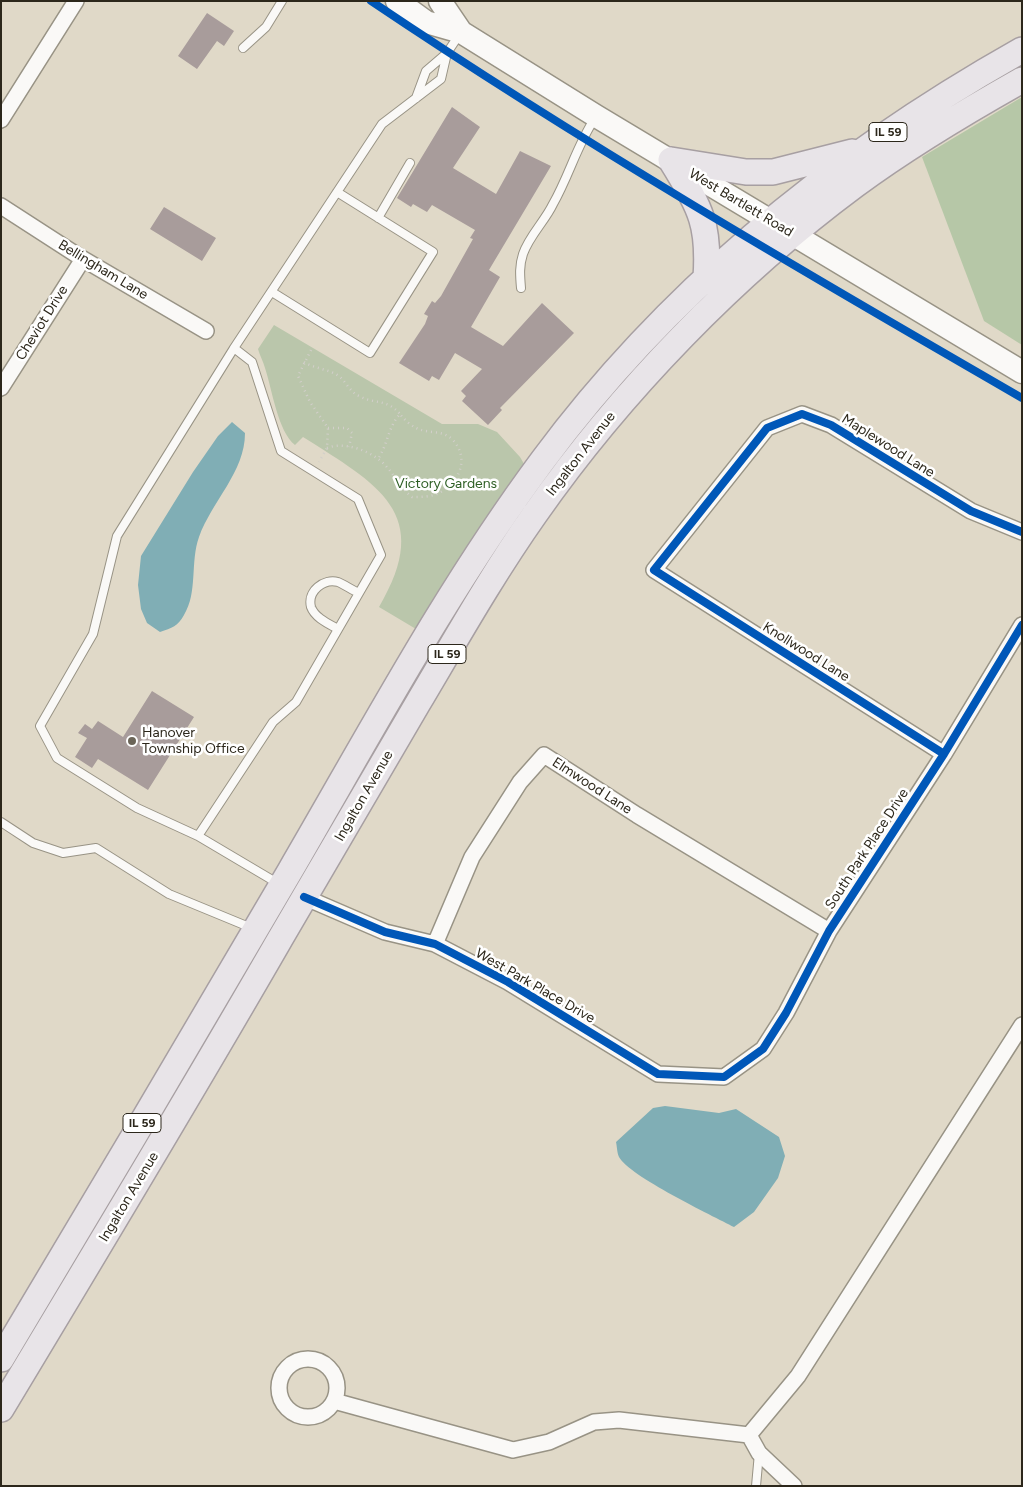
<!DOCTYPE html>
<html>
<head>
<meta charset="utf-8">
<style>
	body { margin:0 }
	#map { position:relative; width:1023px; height:1487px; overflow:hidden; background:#e0d9c8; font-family:Figtree,sans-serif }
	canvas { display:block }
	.frame { position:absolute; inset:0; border:2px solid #2c271b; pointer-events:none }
</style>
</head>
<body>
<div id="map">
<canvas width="1023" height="1487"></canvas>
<div class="frame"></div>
</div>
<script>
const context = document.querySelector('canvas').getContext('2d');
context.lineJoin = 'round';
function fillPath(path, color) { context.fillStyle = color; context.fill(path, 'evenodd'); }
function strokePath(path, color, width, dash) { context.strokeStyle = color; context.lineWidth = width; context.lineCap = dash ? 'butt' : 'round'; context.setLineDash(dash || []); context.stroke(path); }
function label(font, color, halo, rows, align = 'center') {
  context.font = font + ' Figtree,sans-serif'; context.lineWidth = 5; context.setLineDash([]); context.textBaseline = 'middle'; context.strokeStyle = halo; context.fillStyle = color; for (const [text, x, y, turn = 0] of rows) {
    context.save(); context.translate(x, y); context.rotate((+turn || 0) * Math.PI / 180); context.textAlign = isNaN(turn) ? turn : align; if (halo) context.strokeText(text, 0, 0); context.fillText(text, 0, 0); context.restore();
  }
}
fillPath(new Path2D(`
	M 274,325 L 442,424 L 478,424 L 497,432 L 520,457 L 527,469 L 421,632 L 379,607 C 435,513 377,484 303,437 L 295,445 C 278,432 272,389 265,368 C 263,361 260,356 258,349 Z`), '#bac6ab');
fillPath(new Path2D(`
	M 1022,97 L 1022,345 L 984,321 L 922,157 Z`), '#b6c7a7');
fillPath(new Path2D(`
	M 232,422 L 245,433 C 245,472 212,501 199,537 C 190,562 198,592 184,615 C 178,626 172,628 160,632 L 147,623 L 141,609 L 138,585 L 141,556 L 193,472 L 218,436 Z
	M 665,1106 L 719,1113 L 736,1109 L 779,1137 L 785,1156 L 778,1178 L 754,1212 L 734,1227 C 713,1216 629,1176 619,1157 C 617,1153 617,1146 616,1142 L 653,1108 Z`), '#80aeb5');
fillPath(new Path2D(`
	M 207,13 L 234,31 L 224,46 L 217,41 L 197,69 L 178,56 Z
	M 452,107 L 480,127 L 453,168 L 496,194 L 520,151 L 551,166 L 489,270 L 500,277 L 471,327 L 503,346 L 542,303 L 574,333 L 500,408 L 502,410 L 488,425 L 462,401 L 466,396 L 461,391 L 482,369 L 455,353 L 439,380 L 432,376 L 429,381 L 399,363 L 425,324 L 428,316 L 424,314 L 432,301 L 435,303 L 441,296 L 473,239 L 470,238 L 475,230 L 432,205 L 427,212 L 413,204 L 411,207 L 397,198 Z
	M 164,207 L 216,238 L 202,261 L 150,229 Z
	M 152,691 L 194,717 L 148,790 L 98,759 L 92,768 L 75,757 L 87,738 L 78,733 L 85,724 L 92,729 L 98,721 L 123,737 Z`), '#a89c9b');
const lane = new Path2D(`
	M 243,48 L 266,27 L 282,1
	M 416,98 L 426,71 L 447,53 L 459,35
	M 378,218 L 410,163
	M 521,288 C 520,276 519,266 523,254 C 529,236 545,221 553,204 C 569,176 577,145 595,118
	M 272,292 L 370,353 L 433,252 L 337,192
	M 234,348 L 252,362 L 281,451 L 358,499 L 381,555 L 296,702 L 273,722 L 198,836 L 279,884
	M 338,629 C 329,624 315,618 311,607 C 307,591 324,578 338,582 C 345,585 352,590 359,593
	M 1,822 L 33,843 L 63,853 L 96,848 L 169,894 L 254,929
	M 198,836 L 137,808 L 57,758 L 40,726 L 93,634 L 117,536 L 234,348 L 382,124 L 441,79 L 447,53
	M 756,1486 L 759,1453`);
const street = new Path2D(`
	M 1,120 L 76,1
	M 1,206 L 83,259 L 206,331
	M 1,388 L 83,259
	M 944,754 L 654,570 L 767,428 L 802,414 L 831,425 L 971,511 L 1022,532
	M 304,897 L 385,932 L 435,944 L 508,982 L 658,1074 L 724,1077 L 763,1049 L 786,1013 L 829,931 L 944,754 L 1022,625
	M 435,944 L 472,857 L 520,782 L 544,755 L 637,815 L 829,931
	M279 1388a29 29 0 1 1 58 0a29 29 0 1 1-58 0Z
	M 334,1401 L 513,1450 L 549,1442 L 594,1422 L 619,1420 L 749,1435 L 759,1453 L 794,1486
	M 749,1435 L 798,1376 L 1022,1025`);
const secondary = new Path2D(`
	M 397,1 L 426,22 L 461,32 L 596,116 L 1022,372
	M 440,1 L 461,32`);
const primary = new Path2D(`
	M 671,160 L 746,172 L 773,172 L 852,152
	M 671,160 C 699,207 710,221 706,278
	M 1,1359 C 98,1197 195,1034 290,871 C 371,732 447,589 543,460 C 670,289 837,154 1022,50
	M 1,1409 C 95,1253 189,1097 280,939 C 326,860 372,781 418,703 C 456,639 492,575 535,514 C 621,391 735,274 855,185 C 908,146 965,112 1022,80`);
strokePath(lane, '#989385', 10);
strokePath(street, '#989385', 18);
strokePath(secondary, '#989385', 25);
strokePath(primary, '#a79fa2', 28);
strokePath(new Path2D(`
	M 311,350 L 298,376 L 310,402 L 328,428 L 327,448 L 319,462
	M 304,362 C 315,369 330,369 340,377 C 347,383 350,392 359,396 C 376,405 386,398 400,414
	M 328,428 L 347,428 L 352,433 L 349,447
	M 327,448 C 345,441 371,451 384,464 C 395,475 400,488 412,497 C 421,497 431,497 439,493 C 459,483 470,459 453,440 C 438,425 421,441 400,414 C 388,427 388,444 378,459`), '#d2cfca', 2.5, [1, 4]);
strokePath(lane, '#faf9f7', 8);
strokePath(street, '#faf9f7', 15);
strokePath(secondary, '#faf9f7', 22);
strokePath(primary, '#e8e4e8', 25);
strokePath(new Path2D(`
	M 371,1 C 582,143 802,271 1022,398
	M 944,754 L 654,570 L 767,428 L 802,414 L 831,425 L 971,511 L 1022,532
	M 304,897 L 385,932 L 435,944 L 508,982 L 658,1074 L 724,1077 L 763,1049 L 786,1013 L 829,931 L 944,754 L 1022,625`), '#0057b8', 8);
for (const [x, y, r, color] of [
	[132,741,5,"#6b6558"]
]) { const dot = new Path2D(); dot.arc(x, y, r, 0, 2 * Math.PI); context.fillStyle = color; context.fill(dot); strokePath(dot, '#fff', 2); }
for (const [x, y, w] of [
	[888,132,38],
	[447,654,38],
	[142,1123,38]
]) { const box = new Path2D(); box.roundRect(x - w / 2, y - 9.5, w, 19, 4); context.fillStyle = '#fff'; context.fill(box); strokePath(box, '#2c271b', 1); }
label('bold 12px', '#2c271b', null, [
	["IL 59",888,132],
	["IL 59",447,654],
	["IL 59",142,1123]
]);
label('14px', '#2c271b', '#fff', [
	["West Bartlett Road",741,203,31],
	["Bellingham Lane",103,270,31],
	["Cheviot Drive",42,323,-58],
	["Maplewood Lane",888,446,32],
	["Ingalton Avenue",581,454,-52],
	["Knollwood Lane",806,652,32],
	["Elmwood Lane",592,786,33],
	["Ingalton Avenue",364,796,-60],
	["South Park Place Drive",867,849,-57],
	["West Park Place Drive",535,986,30],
	["Ingalton Avenue",129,1197,-59]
]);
label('14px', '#2e5f25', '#fff', [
	["Victory Gardens",446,484]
]);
label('14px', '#2c271b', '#fff', [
	["Hanover",142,733],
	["Township Office",142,749]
], 'left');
</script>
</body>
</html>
